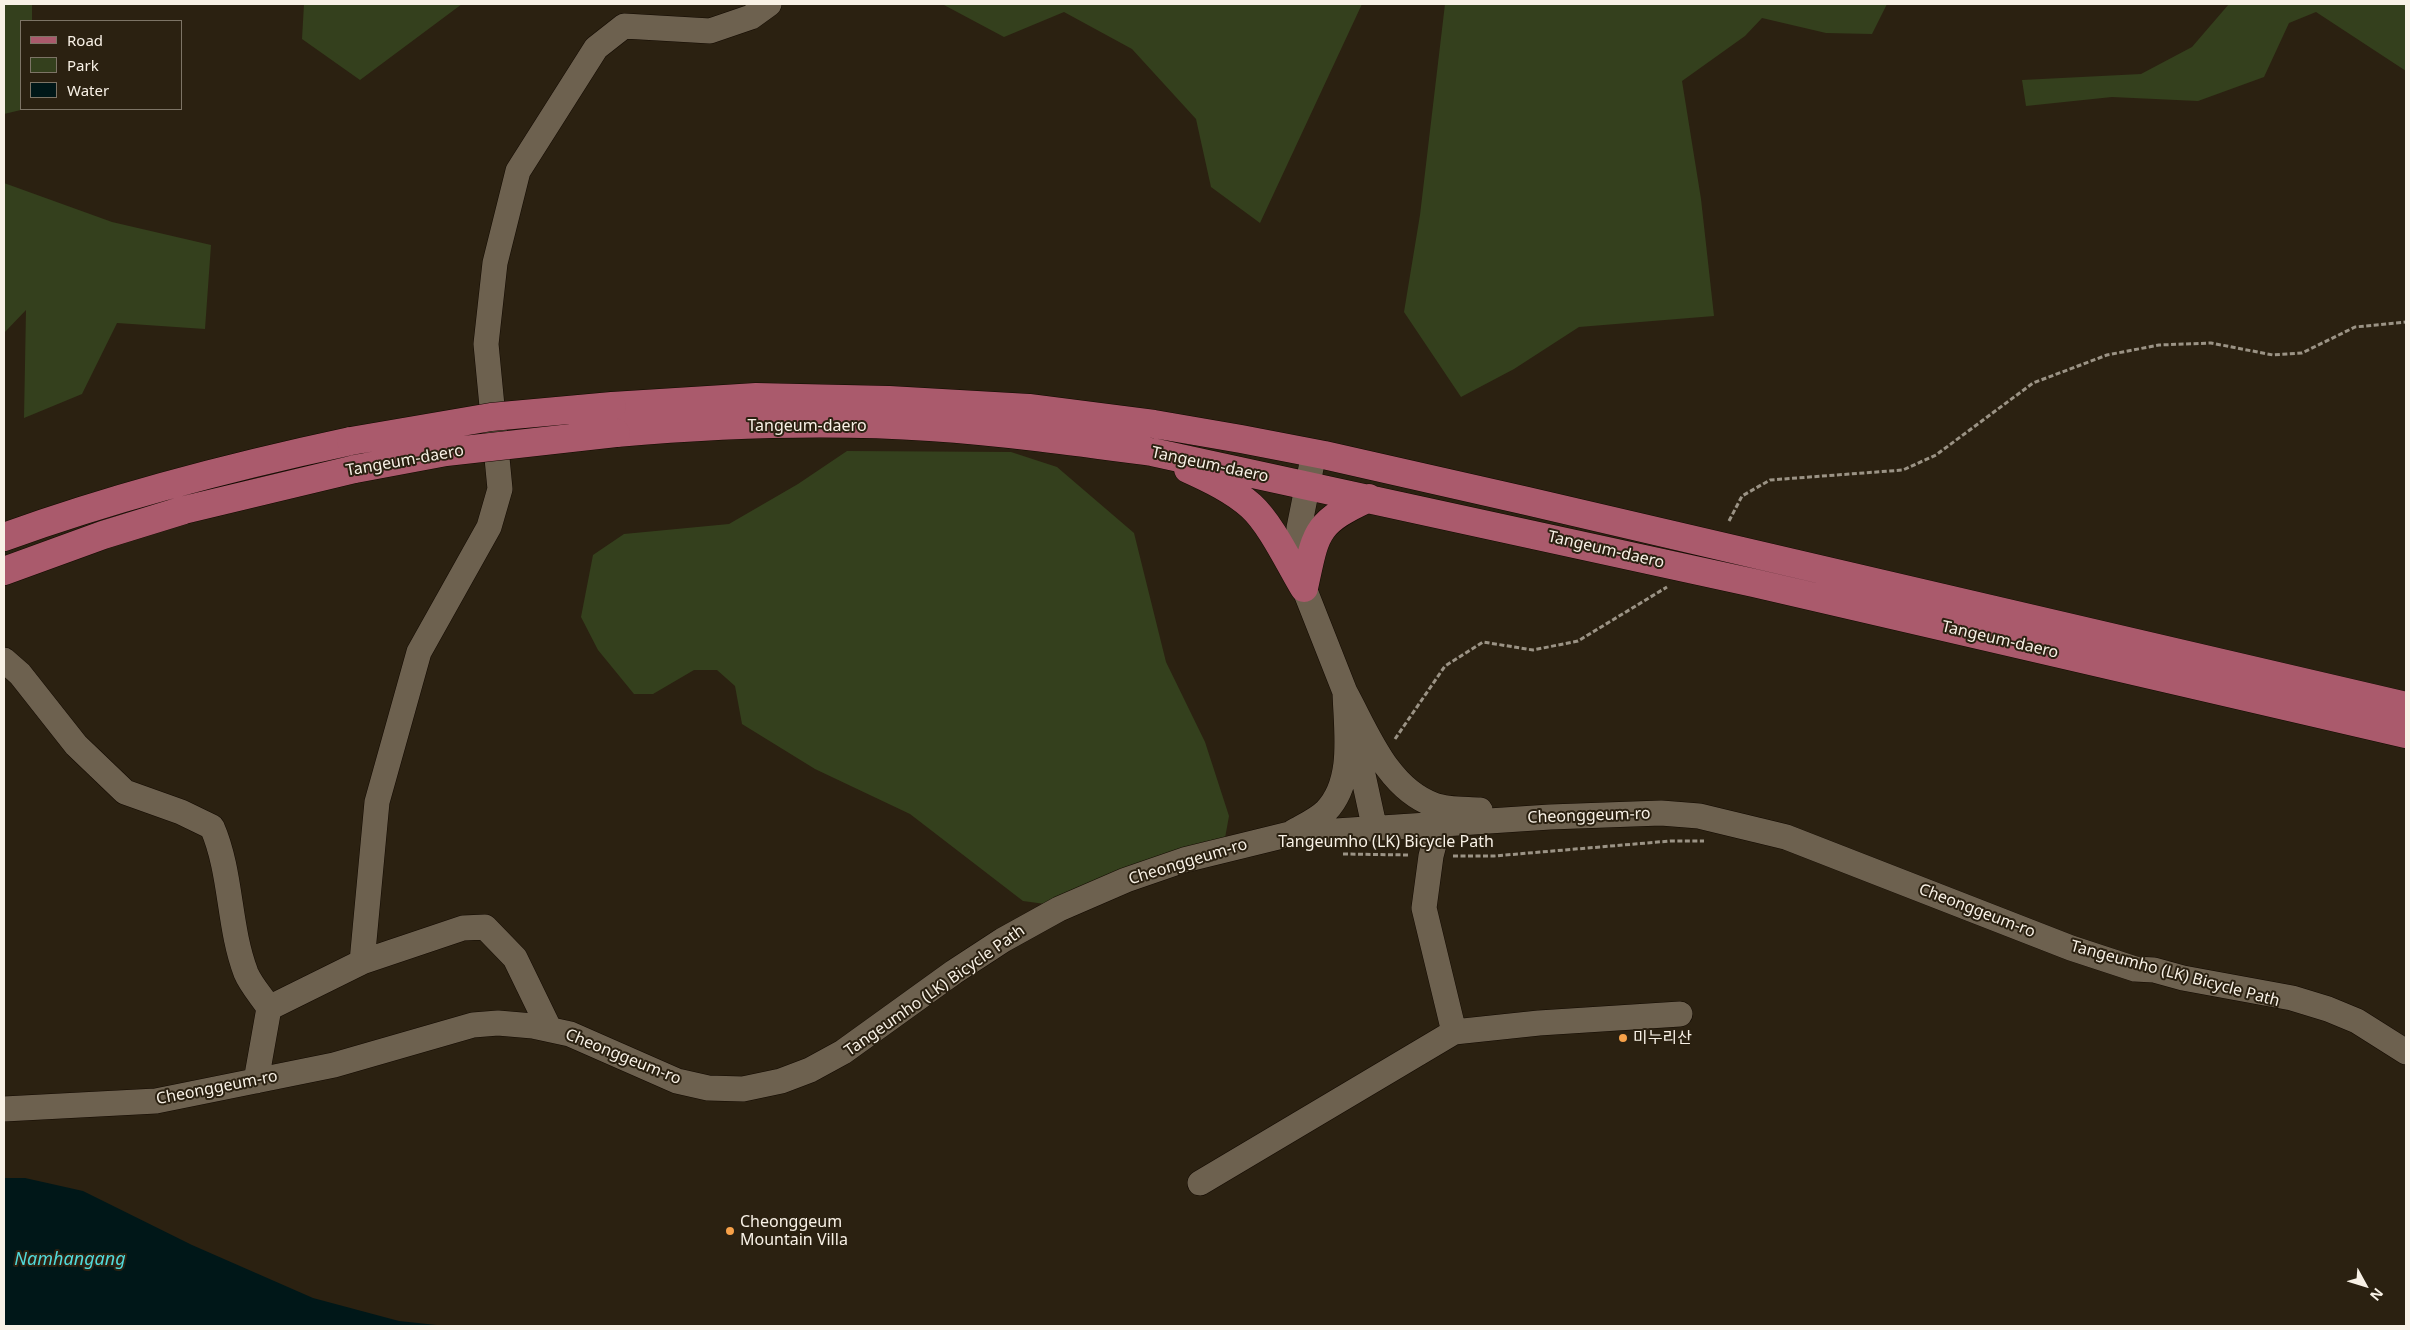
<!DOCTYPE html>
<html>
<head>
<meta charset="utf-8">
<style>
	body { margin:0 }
	#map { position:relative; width:2410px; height:1330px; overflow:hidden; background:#2b2111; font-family:"Noto Sans",sans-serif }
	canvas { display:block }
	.frame { position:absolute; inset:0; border:5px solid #f8f1e6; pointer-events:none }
	.legend { position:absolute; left:20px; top:20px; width:162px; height:90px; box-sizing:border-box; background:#2b2111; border:1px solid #7d7466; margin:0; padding:6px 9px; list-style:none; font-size:15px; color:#f8f1e6 }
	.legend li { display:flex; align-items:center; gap:10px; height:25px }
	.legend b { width:25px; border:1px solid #7d7466 }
	.north { position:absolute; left:2340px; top:1260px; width:50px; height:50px; -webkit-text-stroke:4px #2b2111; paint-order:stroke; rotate:129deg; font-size:14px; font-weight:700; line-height:20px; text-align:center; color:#f8f1e6 }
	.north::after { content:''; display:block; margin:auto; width:18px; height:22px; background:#f8f1e6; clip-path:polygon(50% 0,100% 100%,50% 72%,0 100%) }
</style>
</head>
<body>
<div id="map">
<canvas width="2410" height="1330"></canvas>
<div class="frame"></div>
<ul class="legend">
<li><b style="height:6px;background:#aa5a6c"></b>Road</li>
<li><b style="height:14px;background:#34401d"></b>Park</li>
<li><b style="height:14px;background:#001718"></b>Water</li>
</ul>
<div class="north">N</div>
</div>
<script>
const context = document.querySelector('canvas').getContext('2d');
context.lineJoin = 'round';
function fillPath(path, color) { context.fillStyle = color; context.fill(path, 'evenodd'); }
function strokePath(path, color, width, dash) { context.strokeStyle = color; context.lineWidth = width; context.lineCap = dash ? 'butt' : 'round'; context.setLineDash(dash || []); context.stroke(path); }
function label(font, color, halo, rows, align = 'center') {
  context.font = font + ' "Noto Sans","Noto Sans KR",sans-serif'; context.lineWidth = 4; context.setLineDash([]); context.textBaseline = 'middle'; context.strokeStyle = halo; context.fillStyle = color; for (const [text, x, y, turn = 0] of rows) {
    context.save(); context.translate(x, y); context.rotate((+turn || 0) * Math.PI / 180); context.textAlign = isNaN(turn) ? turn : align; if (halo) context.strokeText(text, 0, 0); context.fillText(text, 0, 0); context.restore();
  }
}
fillPath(new Path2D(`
	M 4,4 L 32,4 L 32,21 L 21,21 L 21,109 L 25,109 L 4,114 Z
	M 304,4 L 462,4 L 360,80 L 302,39 Z
	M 946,4 L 1362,4 L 1260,223 L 1211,187 L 1196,119 L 1132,49 L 1064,12 L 1004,37 L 944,5 Z
	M 1445,4 L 1887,4 L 1872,34 L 1826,33 L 1762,18 L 1745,36 L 1682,81 L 1701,199 L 1714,316 L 1579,327 L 1514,369 L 1461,397 L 1404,312 L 1420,215 Z
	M 2229,4 L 2406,4 L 2406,71 L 2316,12 L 2289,23 L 2264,77 L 2198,101 L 2112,97 L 2026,106 L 2022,80 L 2141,74 L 2192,47 Z
	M 4,183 L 112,222 L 211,245 L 205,329 L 117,323 L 82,394 L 24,418 L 26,310 L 4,333 Z
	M 847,451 L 1011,452 L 1057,467 L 1134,533 L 1166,662 L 1205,742 L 1229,816 L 1225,838 L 1045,904 L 1023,901 L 910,814 L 815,769 L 742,724 L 735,686 L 717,670 L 694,670 L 653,694 L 634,694 L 598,650 L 581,617 L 593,555 L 624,534 L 729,524 L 798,484 Z`), '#34401d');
fillPath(new Path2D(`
	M 4,1178 L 25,1178 L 83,1191 L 192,1245 L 313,1298 L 399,1321 L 446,1326 L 4,1326 Z`), '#001718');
const minor = new Path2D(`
	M 1314,453 L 1299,528 L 1304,588 L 1345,692 L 1375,830
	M 4,660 L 20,674 L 76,745 L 125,792 L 181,812 L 212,827 C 232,873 228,926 246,973 C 251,985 262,997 269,1008 L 256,1081
	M 1439,825 L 1431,856 L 1424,908 L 1454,1032 L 1539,1023 L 1680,1014
	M 1293,832 C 1303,826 1317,820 1326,811 C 1355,781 1346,730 1345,692 C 1367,732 1387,788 1434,805 C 1447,810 1466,809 1480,810
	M 269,1008 L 362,962
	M 549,1028 L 515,958 L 485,927 L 463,928 L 362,962 L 377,802 L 419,652 L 489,527 L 500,489 L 486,344 L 495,263 L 518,171 L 596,48 L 624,26 L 710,31 L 751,17 L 769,4
	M 4,1109 L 156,1101 L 334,1065 L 473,1025 L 498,1023 L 533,1026 L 570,1034 L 677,1081 L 708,1088 L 743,1089 L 781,1081 L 810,1070 L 843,1052 L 954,972 L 1003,940 L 1059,909 L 1126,880 L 1184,860 L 1290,834 L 1550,817 L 1661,813 L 1699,816 L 1786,837 L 2071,948 L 2135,969 L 2154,970 L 2183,978 L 2292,998 L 2328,1009 L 2357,1021 L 2406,1052
	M 1200,1183 L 1454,1032`);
const major = new Path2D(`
	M 612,406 L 756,397 L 889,400 L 1029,408 L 1154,424 L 1241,439 L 1324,455 L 1527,501 L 2406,706
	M 616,433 C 720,424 826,420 930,427 C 1005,432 1078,442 1152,452 L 1754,583 L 2406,734
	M 1188,469 C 1210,479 1233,490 1251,506 C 1271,524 1290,565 1304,588 C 1316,533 1314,523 1369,498
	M 4,537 C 117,496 234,466 351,441
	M 4,571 L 103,535 L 184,510 L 355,469`);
strokePath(minor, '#130a00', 26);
strokePath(major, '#130a00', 29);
strokePath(new Path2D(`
	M 1729,521 L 1742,496 L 1770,480 L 1903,470 L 1936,455 L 2033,383 L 2107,355 L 2159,345 L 2211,343 L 2273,355 L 2302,353 L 2355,327 L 2406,322
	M 1395,739 L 1445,666 L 1483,642 L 1533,650 L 1578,641 L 1667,587
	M 1343,854 L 1410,855
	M 1453,856 L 1494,856 L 1670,841 L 1704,841`), '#9b9385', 3, [5, 2.5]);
strokePath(minor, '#6d614f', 25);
strokePath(major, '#aa5a6c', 28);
const majorBridge = new Path2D(`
	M 351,441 L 491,417 L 612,406
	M 355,469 L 446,452 L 616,433`);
strokePath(majorBridge, '#130a00', 29, []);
strokePath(majorBridge, '#aa5a6c', 28);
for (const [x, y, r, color] of [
	[1623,1038,5,"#f7a149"],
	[730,1231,5,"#f7a149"]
]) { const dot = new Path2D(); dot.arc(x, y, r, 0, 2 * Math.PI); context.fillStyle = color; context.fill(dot); strokePath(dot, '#2b2111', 2); }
label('16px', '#f8f1e6', '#2b2111', [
	["Tangeum-daero",807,426],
	["Tangeum-daero",405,461,-10],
	["Tangeum-daero",1210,465,12],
	["Tangeum-daero",1606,550,13],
	["Tangeum-daero",2000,640,13],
	["Cheonggeum-ro",1589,816,-2],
	["Tangeumho (LK) Bicycle Path",1386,842],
	["Cheonggeum-ro",1188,862,-17],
	["Cheonggeum-ro",1977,911,21],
	["Tangeumho (LK) Bicycle Path",2175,974,15],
	["Tangeumho (LK) Bicycle Path",935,991,-35],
	["Cheonggeum-ro",623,1057,22],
	["Cheonggeum-ro",217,1088,-11]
]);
label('16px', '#f8f1e6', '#2b2111', [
	["미누리산",1633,1038],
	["Cheonggeum",740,1222],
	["Mountain Villa",740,1240]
], 'left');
label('italic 18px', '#51dadb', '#2b2111', [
	["Namhangang",70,1260]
]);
</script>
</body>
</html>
